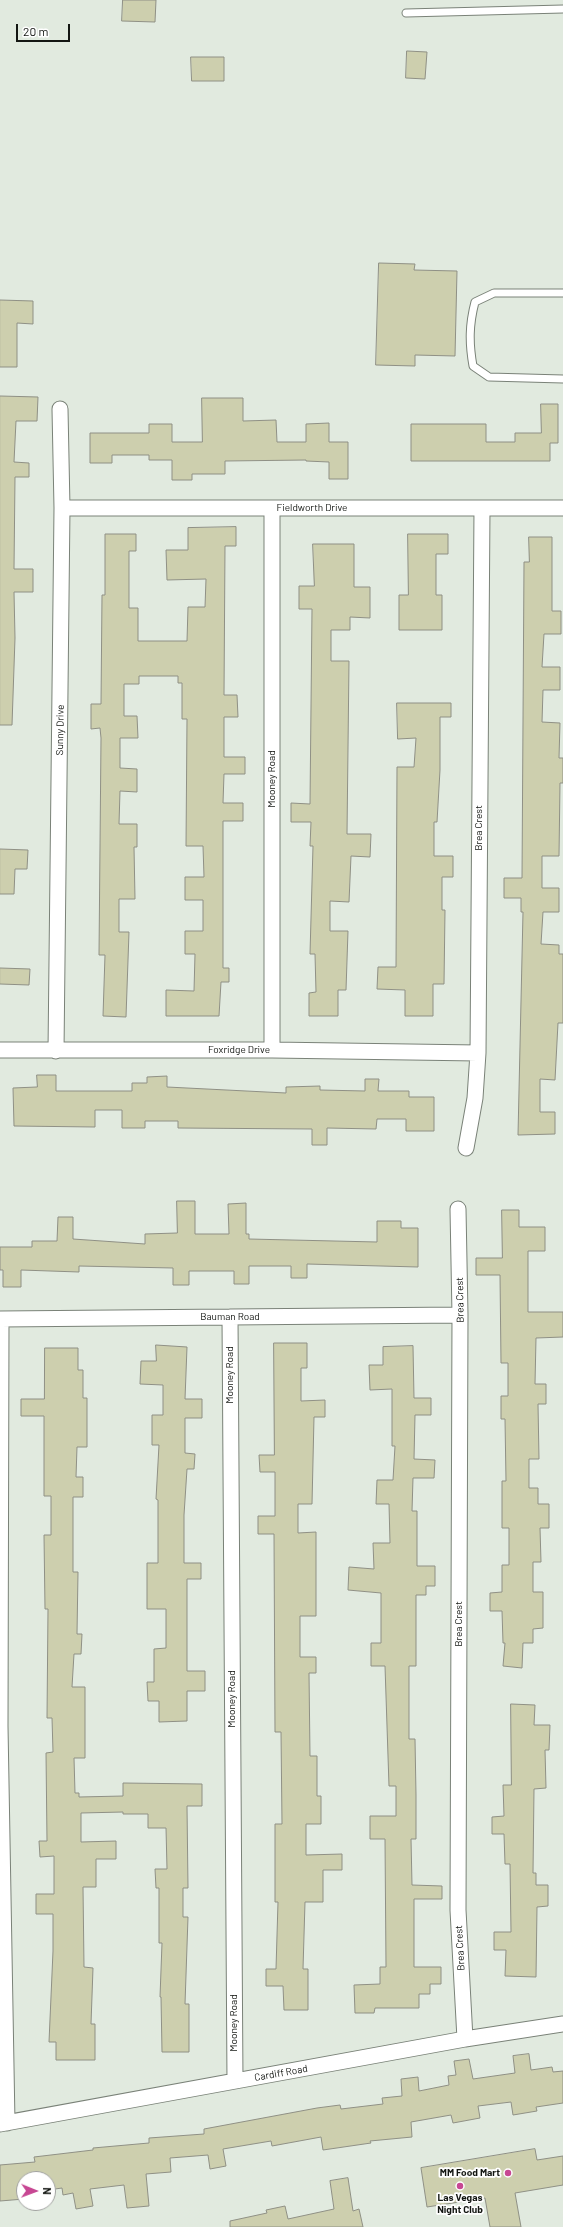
<!DOCTYPE html>
<html>
<head>
<meta charset="utf-8">
<style>
	body { margin:0 }
	#map { position:relative; width:563px; height:2227px; overflow:hidden; background:#e1eadf; font-family:Barlow,sans-serif }
	canvas { display:block }
	.north { position:absolute; left:16px; top:2171px; width:40px; height:40px; box-sizing:border-box; background:#fff; border:1px solid #a1a2a0; border-radius:50%; rotate:91deg; font-size:11px; font-weight:700; line-height:16px; text-align:center; color:#131612 }
	.north::after { content:''; display:block; margin:auto; width:14px; height:18px; background:#c74793; clip-path:polygon(50% 0,100% 100%,50% 72%,0 100%) }
	.scale { position:absolute; left:16px; top:24px; width:54px; height:18px; box-sizing:border-box; border:2px solid #131612; border-top:0; padding-left:5px; font-size:12px; line-height:14px; white-space:nowrap; color:#131612; -webkit-text-stroke:3px #fff; paint-order:stroke }
</style>
</head>
<body>
<div id="map">
<canvas width="563" height="2227"></canvas>
<div class="north">N</div>
<div class="scale">20 m</div>
</div>
<script>
const context = document.querySelector('canvas').getContext('2d');
context.lineJoin = 'round';
function fillPath(path, color) { context.fillStyle = color; context.fill(path, 'evenodd'); }
function strokePath(path, color, width, dash) { context.strokeStyle = color; context.lineWidth = width; context.lineCap = dash ? 'butt' : 'round'; context.setLineDash(dash || []); context.stroke(path); }
function label(font, color, halo, rows, align = 'center') {
  context.font = font + ' Barlow,sans-serif'; context.lineWidth = 3.5; context.setLineDash([]); context.textBaseline = 'middle'; context.strokeStyle = halo; context.fillStyle = color; for (const [text, x, y, turn = 0] of rows) {
    context.save(); context.translate(x, y); context.rotate((+turn || 0) * Math.PI / 180); context.textAlign = isNaN(turn) ? turn : align; if (halo) context.strokeText(text, 0, 0); context.fillText(text, 0, 0); context.restore();
  }
}
const building = new Path2D(`
	M 123,0 L 156,0 L 155,22 L 122,21 Z
	M 407,51 L 427,52 L 425,79 L 406,78 Z
	M 191,57 L 224,57 L 224,81 L 192,81 Z
	M 379,263 L 415,264 L 414,270 L 457,271 L 455,356 L 415,355 L 415,366 L 376,365 Z
	M 0,300 L 33,301 L 33,324 L 17,323 L 17,367 L 0,367 Z
	M 0,396 L 38,397 L 37,421 L 16,421 L 14,462 L 29,463 L 29,477 L 15,477 L 14,569 L 33,569 L 33,592 L 14,592 L 15,638 L 12,725 L 0,725 Z
	M 202,398 L 243,398 L 243,421 L 276,420 L 277,442 L 306,442 L 306,424 L 329,423 L 329,442 L 348,442 L 348,479 L 329,479 L 329,462 L 306,461 L 306,460 L 225,461 L 225,474 L 192,474 L 192,480 L 172,480 L 172,460 L 149,460 L 149,455 L 112,455 L 112,463 L 90,463 L 90,433 L 149,433 L 149,424 L 172,424 L 172,442 L 202,442 Z
	M 541,404 L 558,404 L 558,443 L 550,443 L 550,461 L 411,461 L 411,424 L 486,424 L 486,442 L 515,442 L 515,433 L 541,433 Z
	M 236,527 L 236,546 L 225,546 L 224,695 L 237,695 L 238,717 L 224,717 L 224,757 L 245,757 L 245,774 L 224,774 L 223,803 L 243,803 L 243,821 L 223,821 L 223,968 L 229,968 L 229,982 L 221,982 L 219,1016 L 166,1016 L 166,990 L 194,991 L 195,954 L 185,954 L 185,931 L 203,931 L 203,900 L 185,900 L 185,877 L 204,877 L 203,846 L 186,846 L 187,719 L 182,719 L 182,683 L 178,683 L 178,676 L 139,676 L 139,684 L 124,684 L 124,716 L 137,716 L 138,738 L 120,738 L 120,768 L 137,769 L 137,792 L 120,791 L 119,824 L 137,824 L 137,847 L 134,847 L 135,899 L 119,899 L 119,932 L 129,932 L 126,1017 L 103,1016 L 105,955 L 99,955 L 101,738 L 100,728 L 91,729 L 91,704 L 101,704 L 102,595 L 105,595 L 105,534 L 136,534 L 136,551 L 129,551 L 129,608 L 138,608 L 138,641 L 187,641 L 188,607 L 205,607 L 206,579 L 167,580 L 166,550 L 188,550 L 188,528 Z
	M 408,534 L 448,534 L 448,554 L 436,554 L 436,595 L 442,595 L 442,630 L 399,630 L 399,595 L 408,595 Z
	M 529,537 L 552,537 L 552,611 L 561,611 L 561,634 L 544,634 L 542,667 L 560,667 L 560,690 L 543,690 L 542,722 L 560,723 L 559,758 L 563,758 L 563,783 L 560,783 L 559,856 L 542,856 L 542,888 L 559,888 L 559,912 L 543,912 L 541,944 L 559,945 L 559,954 L 563,954 L 563,1023 L 558,1023 L 555,1080 L 540,1079 L 540,1112 L 555,1112 L 555,1134 L 518,1135 L 523,912 L 521,912 L 521,898 L 504,898 L 504,878 L 522,878 L 524,562 L 529,562 Z
	M 313,544 L 354,544 L 354,587 L 370,587 L 370,618 L 350,617 L 350,630 L 331,630 L 331,661 L 349,661 L 347,834 L 371,834 L 370,857 L 351,856 L 349,902 L 330,901 L 330,931 L 348,931 L 346,990 L 338,990 L 338,1016 L 309,1016 L 309,993 L 316,992 L 315,954 L 310,954 L 313,846 L 310,846 L 311,822 L 291,822 L 291,803 L 310,804 L 312,609 L 299,609 L 299,586 L 314,586 Z
	M 397,703 L 451,703 L 451,717 L 440,717 L 440,770 L 437,822 L 434,822 L 434,856 L 453,856 L 453,877 L 442,877 L 442,910 L 445,910 L 444,984 L 433,984 L 433,1016 L 405,1016 L 405,990 L 377,989 L 378,967 L 396,967 L 397,767 L 414,767 L 416,738 L 398,739 Z
	M 0,849 L 28,850 L 27,869 L 15,869 L 14,894 L 0,894 Z
	M 0,968 L 30,969 L 29,985 L 0,984 Z
	M 37,1075 L 56,1075 L 56,1091 L 132,1091 L 132,1083 L 147,1083 L 147,1077 L 167,1076 L 167,1087 L 286,1093 L 286,1087 L 320,1086 L 320,1090 L 365,1091 L 365,1079 L 379,1079 L 378,1091 L 409,1091 L 409,1097 L 434,1097 L 434,1131 L 406,1131 L 406,1119 L 377,1119 L 376,1129 L 327,1128 L 327,1145 L 312,1145 L 312,1129 L 178,1128 L 178,1121 L 145,1121 L 145,1128 L 122,1128 L 122,1110 L 95,1110 L 95,1127 L 14,1126 L 13,1088 L 37,1087 Z
	M 177,1201 L 195,1201 L 195,1234 L 229,1234 L 228,1204 L 246,1203 L 246,1234 L 249,1234 L 249,1239 L 377,1242 L 377,1221 L 401,1221 L 401,1228 L 418,1228 L 418,1267 L 307,1264 L 307,1278 L 291,1278 L 291,1266 L 249,1266 L 249,1284 L 234,1284 L 234,1271 L 189,1271 L 189,1285 L 173,1285 L 173,1268 L 79,1266 L 79,1272 L 21,1270 L 21,1287 L 3,1287 L 3,1270 L 0,1270 L 0,1247 L 32,1247 L 32,1241 L 57,1241 L 58,1217 L 73,1217 L 73,1239 L 145,1244 L 145,1234 L 177,1233 Z
	M 502,1210 L 519,1210 L 519,1227 L 545,1227 L 545,1251 L 528,1251 L 528,1312 L 563,1312 L 563,1337 L 536,1338 L 535,1384 L 546,1384 L 546,1404 L 538,1404 L 539,1459 L 529,1459 L 529,1488 L 538,1488 L 538,1504 L 549,1504 L 549,1528 L 540,1528 L 541,1562 L 533,1562 L 533,1592 L 543,1592 L 543,1628 L 533,1629 L 533,1643 L 523,1643 L 522,1668 L 503,1666 L 505,1643 L 503,1643 L 502,1611 L 490,1611 L 490,1593 L 502,1592 L 502,1565 L 509,1565 L 509,1528 L 502,1528 L 502,1481 L 506,1481 L 505,1419 L 501,1419 L 501,1396 L 508,1396 L 508,1363 L 501,1363 L 500,1275 L 476,1275 L 476,1258 L 502,1258 Z
	M 274,1343 L 307,1343 L 307,1368 L 301,1368 L 301,1401 L 325,1400 L 325,1417 L 314,1417 L 312,1504 L 298,1504 L 298,1533 L 316,1532 L 316,1616 L 300,1616 L 300,1657 L 316,1657 L 316,1673 L 309,1673 L 310,1756 L 317,1756 L 317,1796 L 321,1796 L 321,1824 L 306,1824 L 306,1855 L 342,1854 L 342,1870 L 323,1870 L 323,1902 L 305,1902 L 303,1969 L 308,1969 L 308,2010 L 284,2010 L 283,1986 L 266,1986 L 266,1969 L 276,1969 L 278,1902 L 275,1902 L 275,1824 L 282,1824 L 281,1732 L 275,1732 L 274,1534 L 258,1534 L 258,1516 L 275,1516 L 275,1472 L 260,1472 L 259,1455 L 274,1455 Z
	M 156,1345 L 187,1347 L 185,1399 L 202,1399 L 202,1418 L 185,1418 L 185,1453 L 195,1454 L 194,1469 L 187,1469 L 184,1515 L 184,1563 L 201,1563 L 201,1579 L 187,1579 L 187,1671 L 205,1671 L 205,1691 L 187,1691 L 187,1721 L 159,1722 L 159,1701 L 148,1701 L 147,1682 L 154,1682 L 154,1649 L 166,1648 L 166,1609 L 147,1609 L 147,1563 L 158,1563 L 158,1500 L 156,1499 L 159,1445 L 152,1445 L 152,1415 L 163,1415 L 163,1385 L 140,1384 L 141,1361 L 156,1361 Z
	M 413,1346 L 414,1398 L 431,1398 L 431,1415 L 415,1415 L 414,1459 L 435,1460 L 434,1478 L 413,1478 L 412,1511 L 417,1511 L 417,1566 L 435,1566 L 435,1586 L 426,1586 L 426,1595 L 416,1595 L 416,1666 L 409,1666 L 409,1739 L 415,1739 L 416,1795 L 416,1839 L 411,1839 L 412,1885 L 442,1886 L 442,1899 L 414,1899 L 414,1967 L 441,1967 L 441,1984 L 430,1984 L 430,1994 L 419,1994 L 419,2008 L 375,2008 L 374,2013 L 355,2013 L 354,1985 L 380,1984 L 380,1967 L 386,1967 L 385,1839 L 370,1839 L 370,1816 L 396,1816 L 396,1786 L 389,1786 L 385,1666 L 371,1666 L 371,1643 L 381,1643 L 381,1593 L 348,1590 L 349,1567 L 374,1569 L 373,1543 L 390,1543 L 389,1504 L 376,1504 L 377,1480 L 393,1480 L 395,1446 L 392,1446 L 392,1389 L 370,1390 L 369,1365 L 383,1365 L 383,1347 Z
	M 45,1348 L 78,1348 L 78,1370 L 83,1370 L 83,1398 L 87,1398 L 87,1447 L 77,1447 L 76,1477 L 83,1477 L 83,1497 L 73,1497 L 73,1572 L 78,1572 L 77,1634 L 82,1634 L 81,1654 L 74,1654 L 72,1687 L 85,1687 L 85,1758 L 74,1758 L 75,1793 L 79,1793 L 79,1797 L 123,1796 L 123,1783 L 202,1784 L 202,1806 L 187,1806 L 188,1888 L 183,1888 L 183,1917 L 188,1917 L 185,2004 L 189,2004 L 189,2052 L 162,2052 L 161,1997 L 160,1997 L 162,1943 L 159,1943 L 159,1888 L 156,1888 L 155,1869 L 167,1869 L 166,1828 L 148,1828 L 148,1814 L 123,1814 L 123,1812 L 81,1813 L 81,1842 L 116,1841 L 116,1859 L 96,1859 L 96,1887 L 83,1887 L 84,1967 L 93,1968 L 91,2024 L 95,2024 L 95,2060 L 56,2060 L 56,2042 L 49,2042 L 53,1951 L 53,1914 L 36,1914 L 36,1894 L 54,1894 L 54,1856 L 40,1857 L 39,1841 L 47,1841 L 46,1753 L 53,1752 L 52,1718 L 47,1718 L 48,1609 L 45,1609 L 44,1535 L 51,1535 L 51,1496 L 44,1496 L 44,1416 L 21,1416 L 21,1399 L 44,1399 Z
	M 511,1704 L 535,1705 L 534,1725 L 550,1725 L 549,1750 L 545,1750 L 546,1788 L 534,1789 L 533,1873 L 536,1873 L 536,1885 L 548,1885 L 548,1906 L 537,1907 L 536,1977 L 505,1976 L 506,1950 L 494,1950 L 494,1932 L 511,1932 L 510,1864 L 505,1864 L 504,1834 L 492,1834 L 492,1817 L 504,1816 L 503,1785 L 511,1785 Z
	M 529,2054 L 531,2070 L 552,2067 L 553,2072 L 563,2071 L 563,2103 L 536,2107 L 537,2111 L 513,2115 L 511,2102 L 478,2106 L 480,2118 L 453,2123 L 451,2115 L 411,2122 L 412,2137 L 370,2141 L 371,2143 L 323,2150 L 321,2137 L 272,2146 L 271,2141 L 223,2149 L 226,2166 L 210,2169 L 208,2155 L 170,2158 L 171,2172 L 146,2174 L 149,2206 L 127,2208 L 124,2185 L 90,2189 L 93,2206 L 76,2209 L 73,2193 L 63,2195 L 62,2188 L 48,2190 L 48,2179 L 24,2179 L 24,2199 L 0,2201 L 0,2165 L 35,2162 L 34,2157 L 93,2150 L 93,2148 L 149,2143 L 149,2138 L 204,2134 L 204,2129 L 317,2108 L 340,2105 L 341,2109 L 383,2104 L 382,2098 L 402,2096 L 401,2079 L 418,2077 L 419,2091 L 449,2085 L 448,2076 L 456,2075 L 454,2061 L 469,2059 L 473,2079 L 515,2073 L 513,2056 Z
	M 535,2149 L 537,2160 L 563,2156 L 563,2185 L 515,2193 L 521,2227 L 490,2227 L 485,2198 L 427,2207 L 421,2168 Z
	M 348,2178 L 353,2211 L 359,2209 L 363,2227 L 230,2227 L 230,2221 L 267,2213 L 266,2210 L 285,2206 L 288,2219 L 334,2209 L 330,2181 Z`);
fillPath(building, '#cdcfae');
strokePath(building, '#8f9085', 1);
const service = new Path2D(`
	M 406,13 L 563,9
	M 563,293 L 494,293 L 475,302 C 469,325 469,343 473,366 L 489,377 L 563,379`);
const minor = new Path2D(`
	M 62,508 L 563,508
	M 0,1050 L 272,1050 L 478,1053
	M 272,1050 L 272,508
	M 56,1051 L 62,508 L 60,409
	M 466,1148 L 475,1098 L 478,1053 L 482,509
	M 458,1209 L 460,1315 L 458,1910 L 465,2039
	M 230,1317 L 235,2081
	M 0,1319 L 460,1315
	M 1,1319 L 0,1726 L 7,2123
	M 0,2124 L 465,2039 L 563,2024`);
strokePath(service, '#7a8278', 9);
strokePath(minor, '#7a8278', 17);
strokePath(service, '#fff', 7);
strokePath(minor, '#fff', 15);
for (const [x, y, r, color] of [
	[508,2173,4,"#c74793"],
	[460,2186,4,"#c74793"]
]) { const dot = new Path2D(); dot.arc(x, y, r, 0, 2 * Math.PI); context.fillStyle = color; context.fill(dot); strokePath(dot, '#fff', 1.5); }
label('10px', '#131612', '#fff', [
	["Fieldworth Drive",312,508],
	["Sunny Drive",60,730,-89],
	["Mooney Road",272,779,-90],
	["Brea Crest",479,828,-90],
	["Foxridge Drive",239,1050],
	["Brea Crest",460,1300,-91],
	["Bauman Road",230,1317],
	["Mooney Road",230,1375,-90],
	["Brea Crest",459,1624,-90],
	["Mooney Road",232,1699,-90],
	["Brea Crest",460,1948,-93],
	["Mooney Road",234,2023,-90],
	["Cardiff Road",281,2073,-10]
]);
label('bold 10px', '#131612', '#fff', [
	["MM Food Mart",500,2173],
	["Las Vegas",460,2198,"center"],
	["Night Club",460,2210,"center"]
], 'right');
</script>
</body>
</html>
